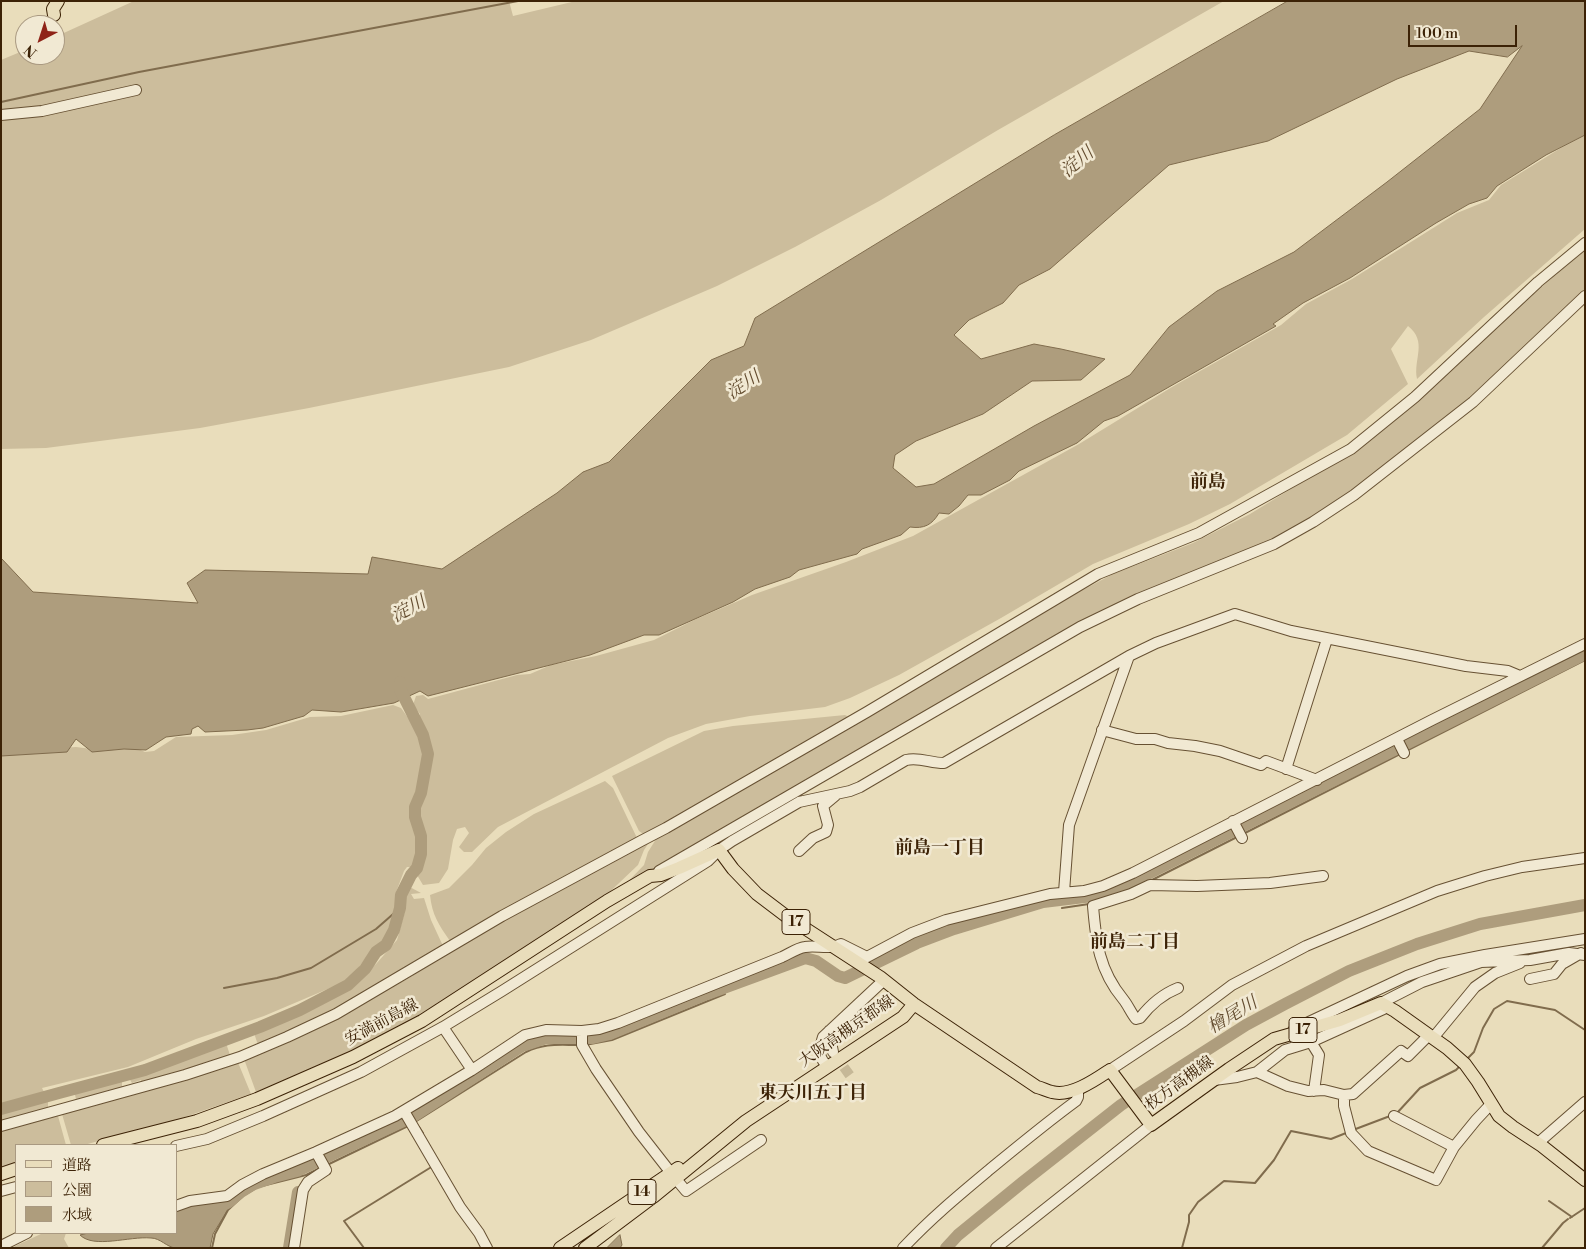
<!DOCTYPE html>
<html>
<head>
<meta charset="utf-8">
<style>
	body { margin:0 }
	#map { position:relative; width:1586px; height:1249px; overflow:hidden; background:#e9ddbb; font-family:"Libre Bodoni","Noto Serif JP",serif }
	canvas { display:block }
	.frame { position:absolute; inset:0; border:2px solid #3c2206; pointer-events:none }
	.legend { position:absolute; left:15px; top:1144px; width:162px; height:90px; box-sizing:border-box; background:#f1e9d3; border:1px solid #a99981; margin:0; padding:6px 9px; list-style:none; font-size:15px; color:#3c2206 }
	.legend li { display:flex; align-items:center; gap:10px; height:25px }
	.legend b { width:25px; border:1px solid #a99981 }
	.north { position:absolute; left:15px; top:15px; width:50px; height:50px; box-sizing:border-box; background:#f1e9d3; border:1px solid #a99981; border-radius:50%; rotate:220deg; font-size:14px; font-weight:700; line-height:20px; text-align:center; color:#3c2206 }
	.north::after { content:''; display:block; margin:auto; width:18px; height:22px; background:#8f2418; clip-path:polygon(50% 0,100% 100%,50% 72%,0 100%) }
	.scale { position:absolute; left:1408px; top:25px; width:109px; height:22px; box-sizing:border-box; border:2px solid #3c2206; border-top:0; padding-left:6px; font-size:15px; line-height:18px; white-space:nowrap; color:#3c2206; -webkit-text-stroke:4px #f1e9d3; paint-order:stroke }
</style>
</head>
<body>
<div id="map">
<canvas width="1586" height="1249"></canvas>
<div class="frame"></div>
<ul class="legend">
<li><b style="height:6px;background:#e9ddbb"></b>道路</li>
<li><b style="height:14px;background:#ccbd9c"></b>公園</li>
<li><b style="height:14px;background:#ae9d7d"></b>水域</li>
</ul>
<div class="north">N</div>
<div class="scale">100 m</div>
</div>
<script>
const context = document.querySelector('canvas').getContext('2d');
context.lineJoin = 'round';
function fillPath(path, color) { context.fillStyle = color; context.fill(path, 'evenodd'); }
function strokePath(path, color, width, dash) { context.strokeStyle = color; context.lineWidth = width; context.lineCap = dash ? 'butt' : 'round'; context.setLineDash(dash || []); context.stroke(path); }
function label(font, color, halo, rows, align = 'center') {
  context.font = font + ' "Libre Bodoni","Noto Serif JP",serif'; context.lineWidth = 5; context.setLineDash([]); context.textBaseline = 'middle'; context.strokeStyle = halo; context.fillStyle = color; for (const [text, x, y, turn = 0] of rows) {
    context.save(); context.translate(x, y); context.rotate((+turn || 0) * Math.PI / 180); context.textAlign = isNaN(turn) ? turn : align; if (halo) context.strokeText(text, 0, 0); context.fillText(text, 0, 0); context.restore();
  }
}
fillPath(new Path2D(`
	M 134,1 L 509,1 L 513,16 L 576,1 L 1224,1 L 998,130 L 881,200 L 795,247 L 717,286 L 591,340 L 509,367 L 309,408 L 200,428 L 46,448 L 1,449 L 1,60 L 25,50 L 25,55 L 55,55 L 55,37 Z
	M 1585,133 L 1585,229 L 1484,317 L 1417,379 C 1413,359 1428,342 1408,326 L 1391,349 L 1408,384 L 1347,435 L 1230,504 L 1189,524 L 1093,564 L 1001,618 L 899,675 L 850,698 L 825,707 L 750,716 L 706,724 L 668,738 L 498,827 L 472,852 L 464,852 L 459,847 L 469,833 L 465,827 L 457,829 L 453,840 L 448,869 L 439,883 L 423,885 L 417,875 L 425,859 L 424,838 L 420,820 L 419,807 L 431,764 L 430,746 L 419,719 L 420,714 L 413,705 L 416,696 L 423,695 L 428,699 L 517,675 L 530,674 L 551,665 L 596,656 L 654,640 L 694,620 L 752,595 L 846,562 L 913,536 L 1079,444 L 1172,387 L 1281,325 L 1306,304 L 1352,279 L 1457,213 L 1489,200 L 1501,185 Z
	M 1585,249 L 1585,291 L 1472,398 L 1355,490 L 1276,539 L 1121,602 L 697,843 L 617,893 L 644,865 L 648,852 L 658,836 L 1077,593 L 1113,574 L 1193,543 L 1250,514 L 1335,462 L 1512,313 Z
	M 393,705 L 401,708 L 414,726 L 423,749 L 420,785 L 412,800 L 410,816 L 413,829 L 419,839 L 419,850 L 414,867 L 407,867 L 404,871 L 395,895 L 395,919 L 388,940 L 372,950 L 349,980 L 264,1016 L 196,1039 L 128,1067 L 42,1088 L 44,1092 L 1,1105 L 1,752 L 76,747 L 92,749 L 128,744 L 145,752 L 154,751 L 176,737 L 232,735 L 266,730 L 310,717 L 341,716 Z
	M 845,715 L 849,717 L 646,836 L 639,831 L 612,776 L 704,731 L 733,726 Z
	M 605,781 L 613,788 L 638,840 L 450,941 C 439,925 432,915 430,895 L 449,888 L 472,865 L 486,848 L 506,832 L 534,814 Z
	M 650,841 L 644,850 L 638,865 L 597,904 L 424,1015 L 364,1047 L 303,1074 L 256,1092 L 244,1059 L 276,1047 L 322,1026 L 409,978 L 465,941 Z
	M 408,886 L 421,893 L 411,894 L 414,899 L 424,898 L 431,920 L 443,946 L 344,1006 L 258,1045 L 254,1033 L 311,1009 L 350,987 L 376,964 L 397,940 L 405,911 L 403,891 Z
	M 226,1043 L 230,1055 L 142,1084 L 141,1080 L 132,1083 L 129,1078 Z
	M 237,1060 L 251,1094 L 182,1118 L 84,1145 L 71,1145 L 62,1114 Z
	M 122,1079 L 122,1089 L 77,1104 L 74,1090 Z
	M 48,1098 L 48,1112 L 1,1124 L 1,1111 Z
	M 58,1116 L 66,1145 L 16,1145 L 16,1165 L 1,1170 L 1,1131 Z
	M 43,1233 L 66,1233 L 64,1239 L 69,1248 L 11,1248 Z`), '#ccbd9c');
const water = new Path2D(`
	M 1288,1 L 1585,1 L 1585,135 L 1546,155 L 1497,186 L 1487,198 L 1469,204 L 1436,223 L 1350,278 L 1303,303 L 1273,324 L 1276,326 L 1118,416 L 1104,421 L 1077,443 L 1019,471 L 1010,480 L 981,495 L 968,495 L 959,506 L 949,514 L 939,513 C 932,525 924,529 910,527 L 901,535 L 862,549 L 857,554 L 799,570 L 790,577 L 755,589 L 733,602 L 659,635 L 644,635 L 590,655 L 428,696 L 420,691 L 394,703 L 341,712 L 312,710 L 304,716 L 263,728 L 247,730 L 205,732 L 198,726 L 192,729 L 191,734 L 166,737 L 146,750 L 124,749 L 92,752 L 76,739 L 67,752 L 1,756 L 1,558 L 33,592 L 198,603 L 187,583 L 205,570 L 368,574 L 372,557 L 442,569 L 557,493 L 583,472 L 609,462 L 711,360 L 744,346 L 755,318 L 1054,135 ZM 1522,46 L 1480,109 L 1387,182 L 1294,252 L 1217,291 L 1169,327 L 1130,375 L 1034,426 L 934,484 L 916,487 L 893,468 L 895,455 L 916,441 L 983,414 L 1032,381 L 1081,380 L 1105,359 L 1061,349 L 1034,344 L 981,359 L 954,335 L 969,320 L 1003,303 L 1019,285 L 1050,269 L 1169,165 L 1268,141 L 1397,79 L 1469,51 L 1507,57 Z
	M 228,1199 L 232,1203 L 213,1234 L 210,1248 C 199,1248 186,1249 175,1248 C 167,1247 160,1238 151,1238 C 129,1236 94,1249 80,1235 L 88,1233 L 176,1233 L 176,1210 L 196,1204 Z
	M 620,1235 L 622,1245 L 620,1248 L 607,1248 Z`);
fillPath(water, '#ae9d7d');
strokePath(water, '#806c4d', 1);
strokePath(new Path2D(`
	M 1,102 L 139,72 L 518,1
	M 1406,751 L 1585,660
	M 1243,834 L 1400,754
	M 1152,880 L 1237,837
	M 1062,908 L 1089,904
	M 224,988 L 277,978 L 311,968 L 376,929 L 400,908
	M 585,1045 L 612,1040 L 725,994
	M 1467,1059 L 1474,1052 L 1483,1028 L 1494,1009 L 1507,1001 L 1555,1010 L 1585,1030
	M 1397,1113 L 1420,1088 L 1456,1070 L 1460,1066
	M 415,1122 L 526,1052 C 545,1043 558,1045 578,1045
	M 419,1127 L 423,1133
	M 1353,1130 L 1390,1116
	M 327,1165 L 408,1126
	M 1549,1201 L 1572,1217
	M 1570,1218 L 1585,1208
	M 212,1248 L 215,1234 L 228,1210 L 243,1196 L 258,1187 L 306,1175 L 320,1168
	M 364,1248 L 344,1221 L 433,1166
	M 1182,1248 L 1189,1222 L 1189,1215 L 1198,1202 L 1224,1181 L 1255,1183 L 1274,1160 L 1291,1131 L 1331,1139 L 1346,1133
	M 1542,1248 L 1563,1223 L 1568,1219`), '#806c4d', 2);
strokePath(new Path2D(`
	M 1,1109 L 59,1093 L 145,1070 L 260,1027 L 300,1010 L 348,985 L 365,969 L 376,952 L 386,945 L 394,930 L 400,908 L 401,895 L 411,875 L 417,868 L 421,854 L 421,836 L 415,817 L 415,807 L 421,793 L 428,754 L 423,735 L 400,689 L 400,682
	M 216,1209 L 229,1202 L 241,1192 L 254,1184 L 274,1177 L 297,1171 L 414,1116 L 522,1046 L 546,1038 L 593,1038 L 610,1034 L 707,994 L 805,958 L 816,961 L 838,976 L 845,978 L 917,943 L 954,929 L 1043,902 L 1101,895 L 1122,887 L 1585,654
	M 289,1248 L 298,1192
	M 946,1248 L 958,1235 L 1023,1182 L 1121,1105 L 1246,1025 L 1285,1004 L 1349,971 L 1417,944 L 1480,924 L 1585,905`), '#ae9d7d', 12);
strokePath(new Path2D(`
	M 835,1055 L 851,1077`), '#c6b897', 10, [10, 5]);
const minor = new Path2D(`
	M 1,115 L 42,111 L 136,90
	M 1102,730 L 1136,739 L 1155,739 L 1168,743 L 1195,746 L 1220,751 L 1261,765 L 1266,761 L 1317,780
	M 1397,739 L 1404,753
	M 1286,769 L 1327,639
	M 1233,821 L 1242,838
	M 799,851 L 813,838 L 826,832 L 828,825 L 823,806 L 835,796
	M 659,871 L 1080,627 L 1138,599 L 1274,544 L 1313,522 L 1354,495 L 1473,402 L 1585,296
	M 1064,892 L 1069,825 L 1129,656
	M 1530,979 L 1554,974 L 1562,964 L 1581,953
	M 1178,988 C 1163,994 1150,1005 1140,1018 L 1136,1019 C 1131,1013 1128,1005 1123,999 C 1099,970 1096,942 1093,906 L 1131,894 L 1150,885 L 1197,886 L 1270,883 L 1323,876
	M 1381,1003 L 1422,982 L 1481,962 L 1530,960 L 1569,953 L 1585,955
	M 443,1027 L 472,1070
	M 1294,1029 L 1407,976 L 1440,964 L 1485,955 L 1585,939
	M 582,1031 L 582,1045 L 596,1069 L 639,1132 L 671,1173
	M 829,1031 L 833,1052
	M 1429,1035 L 1408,1056 L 1401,1051 L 1353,1094 L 1344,1095 L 1344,1106 L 1351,1133 L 1368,1151 L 1436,1180 L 1454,1147 L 1476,1120 L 1491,1104
	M 1433,1038 L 1475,987 L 1495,973 L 1520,963
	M 1311,1042 L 1319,1055 L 1314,1091
	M 827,1066 C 817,1055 819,1050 823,1037 L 884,980
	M 1110,1070 L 1184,1021 L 1232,985 L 1306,946 L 1437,891 L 1485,876 L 1522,867 L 1585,858
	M 1257,1072 L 1285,1050 L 1311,1042 L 1388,1007
	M 1214,1080 L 1237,1077 L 1257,1072 L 1288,1086 L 1308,1091 L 1324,1090 L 1344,1095
	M 404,1111 L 460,1207 L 479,1233 L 487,1248
	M 1394,1116 L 1454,1147
	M 1,1126 L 185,1075 L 240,1057 L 287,1037 L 336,1014 L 502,916 L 641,841 L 666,828 L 867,712 L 1098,574 L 1199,533 L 1351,449 L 1415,397 L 1538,282 L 1585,243
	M 1538,1143 L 1585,1102
	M 176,1146 L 207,1139 L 263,1116 L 361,1072 L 443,1027 L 502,991 L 708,861 L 719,850 L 732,841 L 799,802 L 850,791 L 860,787 L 906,760 C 920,757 930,763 944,763 L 1129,656 L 1156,643 L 1235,614 L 1291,631 L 1466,666 L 1508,671 L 1520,676
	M 676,1179 L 686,1191 L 761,1140
	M 1,1191 L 16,1187
	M 176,1206 L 190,1201 L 227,1196 L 242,1185 L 263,1174 L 316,1152 L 395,1116 L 472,1070 L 525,1035 L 546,1030 L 582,1031 L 599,1029 L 618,1023 L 782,957 C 789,954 797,948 805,947 C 817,945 830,950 841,944 L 867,957 L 912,933 L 946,920 L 1050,894 L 1084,891 L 1103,886 L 1133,873 L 1432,720 L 1585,644
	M 1,1246 L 27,1233
	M 294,1248 L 303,1190 L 308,1182 L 326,1170 L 316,1152
	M 903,1248 C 930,1219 959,1195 989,1170 C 1017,1147 1046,1123 1076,1101 L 1078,1097 L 1078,1089
	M 996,1248 L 1151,1125`);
const major = new Path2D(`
	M 54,15 L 53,9 L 58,1
	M 103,1145 L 197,1121 L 257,1099 L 353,1057 L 422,1021 L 607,901 L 650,876 L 661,875 L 679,868 L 719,850 L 733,869 L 757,894 L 786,916 L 880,977 L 914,1004 L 1037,1087 C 1042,1088 1047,1091 1052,1092 C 1071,1097 1095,1080 1110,1070 L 1151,1125 L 1229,1069 L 1274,1039 L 1340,1020 L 1381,1003 L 1395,1011 L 1447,1048 L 1465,1064 L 1478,1082 L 1499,1116 L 1513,1127 L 1542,1146 L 1585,1180
	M 1,1174 L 16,1169
	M 560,1248 L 678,1168
	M 585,1248 L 653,1197 L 746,1121 L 903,1017 L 914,1004`);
strokePath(minor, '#675133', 12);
strokePath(major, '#3c2206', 14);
strokePath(minor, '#f1e9d3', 10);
strokePath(major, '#e9ddbb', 12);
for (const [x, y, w] of [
	[796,922,28],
	[1303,1030,28],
	[642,1192,28]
]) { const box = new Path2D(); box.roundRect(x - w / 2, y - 12.5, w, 25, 4); context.fillStyle = '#f1e9d3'; context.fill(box); strokePath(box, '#3c2206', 1); }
label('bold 15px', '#3c2206', null, [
	["17",796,922],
	["17",1303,1030],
	["14",642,1192]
]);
label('16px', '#3c2206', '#f1e9d3', [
	["安満前島線",382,1023,-28],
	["大阪高槻京都線",847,1032,-35],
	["枚方高槻線",1180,1084,-36]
]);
label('italic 18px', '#644d30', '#f1e9d3', [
	["淀川",1078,163,-40],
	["淀川",744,386,-33],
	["淀川",409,610,-28],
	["檜尾川",1233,1016,-31]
]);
label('bold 18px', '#3c2206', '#f1e9d3', [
	["前島",1208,483],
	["前島一丁目",940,849],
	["前島二丁目",1135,943],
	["東天川五丁目",813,1094]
]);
</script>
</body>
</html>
